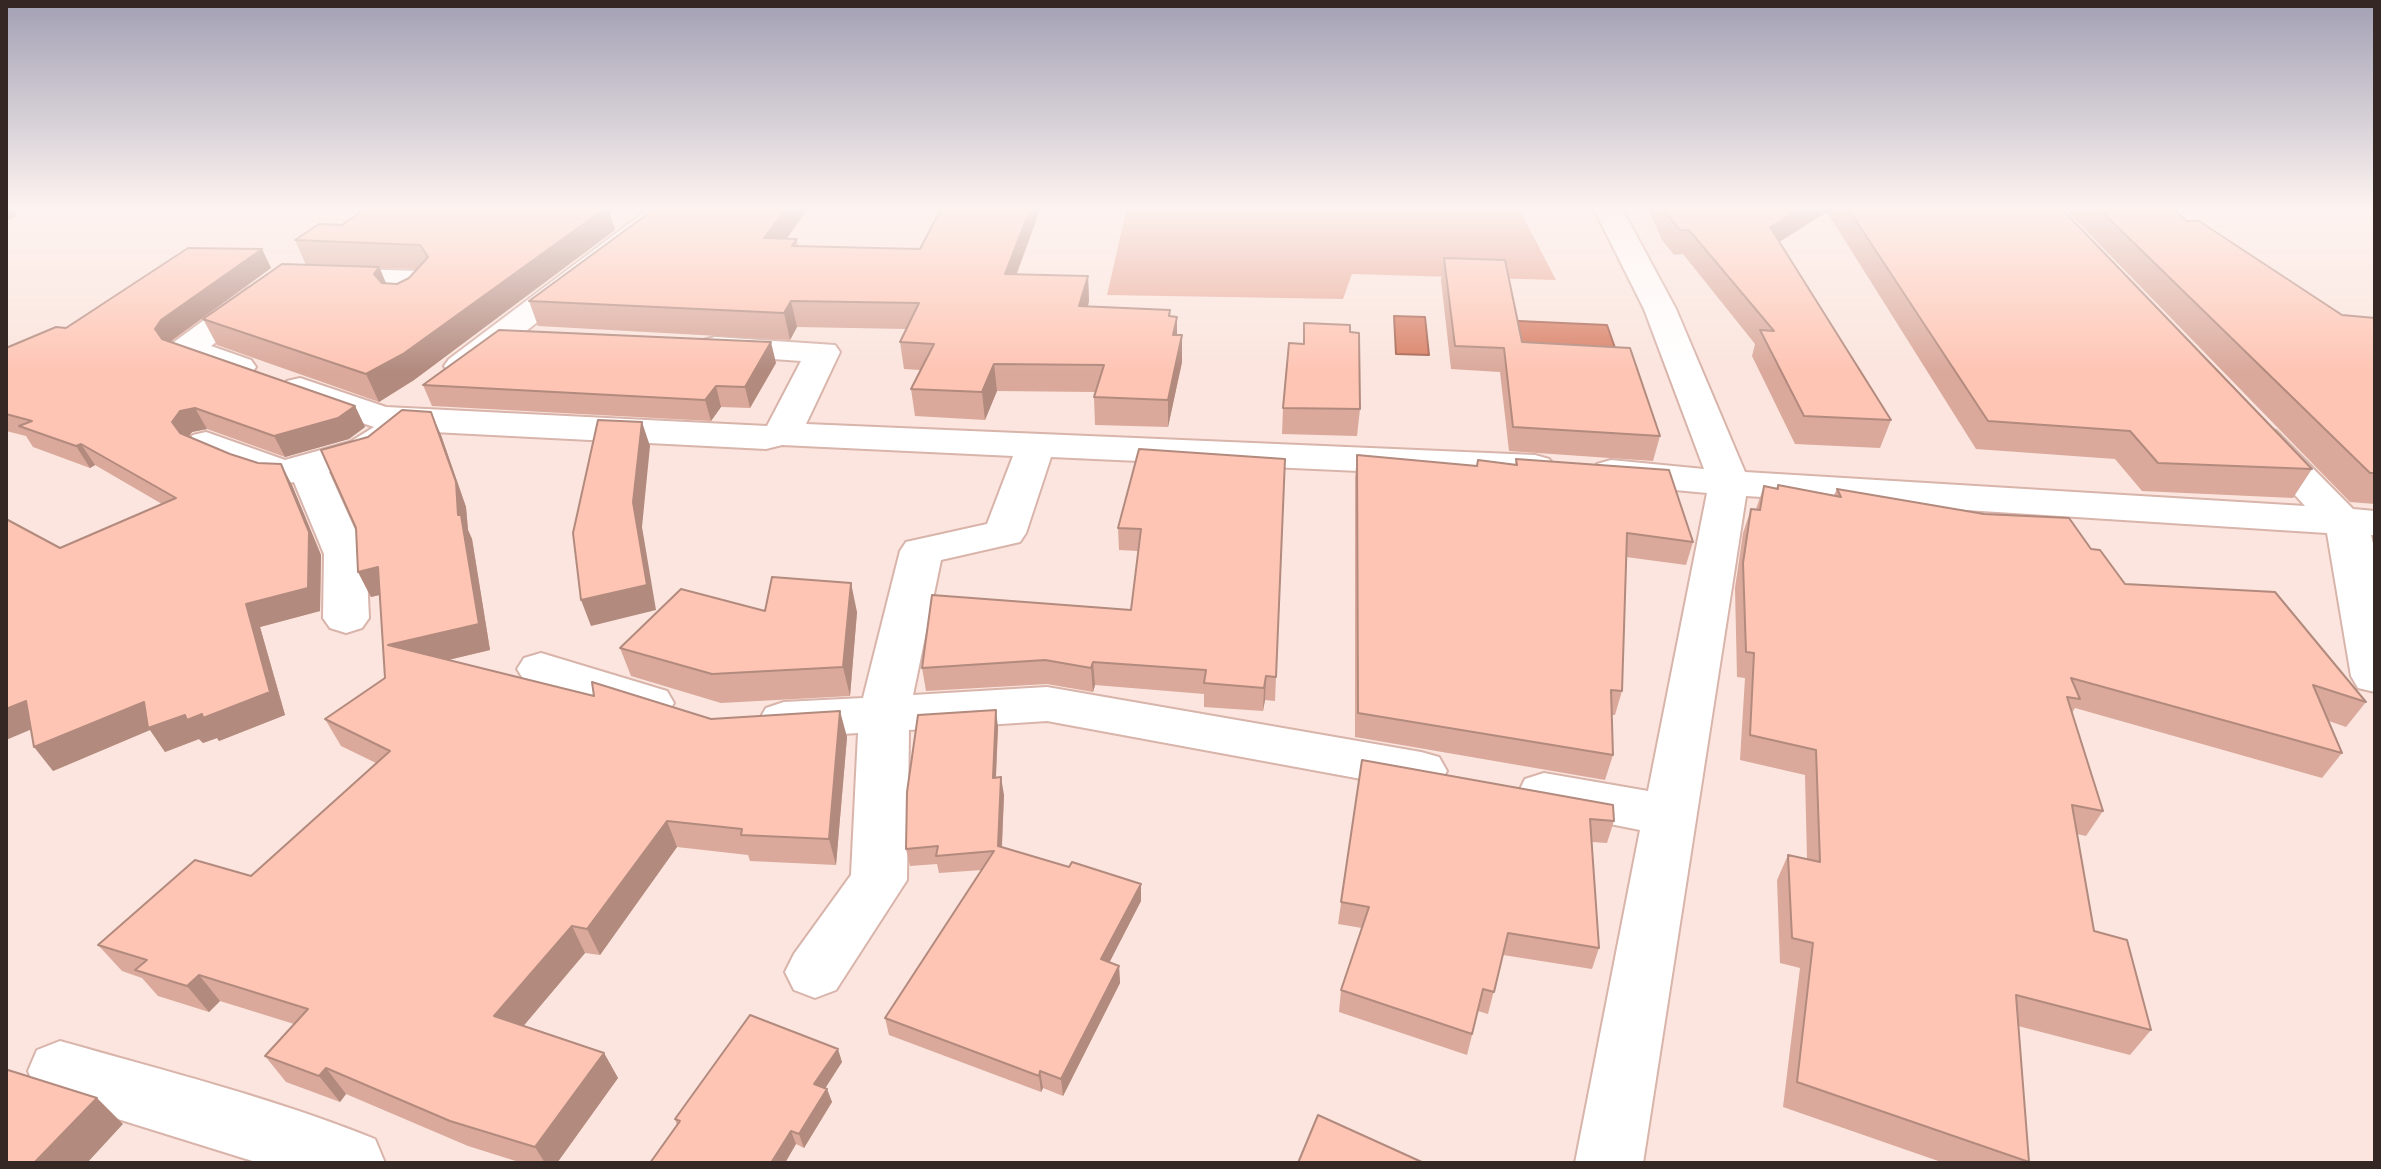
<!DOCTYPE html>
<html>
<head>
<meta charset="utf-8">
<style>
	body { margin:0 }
	#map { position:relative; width:2381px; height:1169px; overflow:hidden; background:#fbe5de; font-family:"Alegreya Sans",sans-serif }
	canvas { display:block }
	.frame { position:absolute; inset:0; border:8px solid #352723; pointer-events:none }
</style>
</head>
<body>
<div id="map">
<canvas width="2381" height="1169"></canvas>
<div class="frame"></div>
</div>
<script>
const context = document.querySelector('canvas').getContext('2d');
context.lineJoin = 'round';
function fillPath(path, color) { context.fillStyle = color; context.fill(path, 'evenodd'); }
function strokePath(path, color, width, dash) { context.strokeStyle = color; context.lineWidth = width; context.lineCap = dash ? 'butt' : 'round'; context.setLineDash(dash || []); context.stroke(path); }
fillPath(new Path2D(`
	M 1127,207 L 1518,207 L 1556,280 L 1352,274 L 1343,299 L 1107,295 Z`), '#e9aa98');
const water = new Path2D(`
	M 1394,316 L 1425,317 L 1429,355 L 1396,354 Z
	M 1452,318 L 1607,325 L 1621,365 L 1458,358 Z`);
fillPath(water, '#d98167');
strokePath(water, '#a86653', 2);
const minor = new Path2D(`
	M 651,207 L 683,207 L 473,373 L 461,376 L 449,373 L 444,366 L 449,359 Z
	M 1593,207 L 1621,207 L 1676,309 L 1745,472 L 2305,506 L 2244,439 L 2250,431 L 2263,428 L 2276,431 L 2353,509 L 2375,511 L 2375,535 L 2371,535 L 2375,552 L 2375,692 L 2358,688 L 2351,676 L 2327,533 L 1746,496 L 1643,1163 L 1575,1163 L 1640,830 L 1525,807 L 1518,793 L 1525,779 L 1544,773 L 1648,791 L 1707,493 L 1611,484 L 1597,480 L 1591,472 L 1597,464 L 1611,460 L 1704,469 L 1644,309 Z
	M 326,268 L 419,271 L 430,273 L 435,280 C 423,297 415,311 393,306 L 388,299 L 396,289 L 315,284 L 310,277 L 315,270 Z
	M 259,285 L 270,288 L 275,295 L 270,302 L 211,346 L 251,360 L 256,367 L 251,374 L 239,377 L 174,356 L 169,349 L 174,342 L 248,288 Z
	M 715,337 L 835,345 L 840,352 L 806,424 L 1535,455 L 1549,459 L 1555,467 L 1549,475 L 1535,479 L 1051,457 L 1026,533 L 1020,542 L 941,560 L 913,695 L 1047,687 L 1421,752 L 1439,757 L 1447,771 L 1439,785 L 1421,790 L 1047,721 L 909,730 L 907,880 L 836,990 L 815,998 L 794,990 L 785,972 L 794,954 L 851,875 L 858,733 L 784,738 L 766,732 L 759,720 L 766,708 L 784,702 L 863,698 L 900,551 L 906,542 L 987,524 L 1013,456 L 782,445 L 766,449 L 394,430 L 399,437 L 378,458 L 329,472 L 366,554 L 369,618 L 362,628 L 346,633 L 330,628 L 323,618 L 324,554 L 294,482 C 267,489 219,461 193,451 L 187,443 L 193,435 L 206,432 L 285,460 L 350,442 L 374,427 L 287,397 L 282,389 L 287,381 L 300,378 L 386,407 L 767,426 L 801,361 L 703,354 L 698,347 L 703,340 Z
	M 541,653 L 667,691 L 674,703 L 667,715 L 650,720 L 524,680 L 517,669 L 524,658 Z
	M 60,1041 C 166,1071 273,1098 375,1139 L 385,1163 L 259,1163 L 60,1101 L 37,1092 L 28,1071 L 37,1050 Z`);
strokePath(minor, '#d8b4aa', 4);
fillPath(minor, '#fff');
fillPath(new Path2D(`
	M 608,207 L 615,230 L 414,380 L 379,402 L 217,345 L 203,319 L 306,265 L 295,240 L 342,225 ZM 380,268 L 417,269 L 409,278 L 397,284 L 386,284 Z
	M 611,207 L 647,207 L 643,210 Z
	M 657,207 L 809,207 L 787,239 L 797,239 L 798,246 L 920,249 L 1041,207 L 1017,274 L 1088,276 L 1089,301 L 1088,306 L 1170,310 L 1170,317 L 1177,335 L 1182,362 L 1168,427 L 1095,425 L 1094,397 L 1095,392 L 997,391 L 985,420 L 915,416 L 911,389 L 921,370 L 904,369 L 900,342 L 907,329 L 797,327 L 790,340 L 538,326 L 529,301 Z
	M 1647,207 L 2060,207 L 2312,469 L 2293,498 L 2142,491 L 2115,459 L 1976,449 L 1827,212 L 1779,242 L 1891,420 L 1880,448 L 1795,444 L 1752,356 L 1755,344 L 1683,254 L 1674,255 L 1662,240 Z
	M 2063,207 L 2172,207 L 2186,221 L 2342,315 L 2375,318 L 2375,504 L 2350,502 Z
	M 262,249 L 271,268 L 171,342 L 355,406 L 365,427 L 349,439 L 285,457 L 207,429 L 192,432 L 189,437 L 292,485 L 321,555 L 320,611 L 260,627 L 285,715 L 219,741 L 217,738 L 203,743 L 199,739 L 165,752 L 150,730 L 53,771 L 60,548 L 162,504 L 95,465 L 90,468 L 33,447 L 26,436 L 6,431 L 6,348 L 66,328 Z
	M 1444,258 L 1522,342 L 1660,436 L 1653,461 L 1509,451 L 1500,372 L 1451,369 L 1441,280 Z
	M 1304,323 L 1350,332 L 1360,409 L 1357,436 L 1282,434 L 1283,408 L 1303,344 Z
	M 776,363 L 750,408 L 721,407 L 711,421 L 432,406 L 423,385 Z
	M 441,435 L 466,507 L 468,530 L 472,539 L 490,650 L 448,660 L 594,696 L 711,719 L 847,737 L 836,865 L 750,861 L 748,855 L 677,847 L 600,955 L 585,953 L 523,1026 L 604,1053 L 618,1078 L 557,1163 L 522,1163 L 468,1146 L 346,1094 L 340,1102 L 286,1082 L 265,1056 L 294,1024 L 220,1001 L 209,1012 L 158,996 L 142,978 L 122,971 L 98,945 L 251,876 L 376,763 L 341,746 L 325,719 L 385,678 L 380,595 L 371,597 L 358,572 Z
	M 1357,455 L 1477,466 L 1515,465 L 1516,459 L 1693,542 L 1686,565 L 1626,557 L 1622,691 L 1615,715 L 1611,715 L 1613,755 L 1605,780 L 1355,737 L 1355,478 Z
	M 1285,459 L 1275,701 L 1265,700 L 1263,711 L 1204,707 L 1204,694 L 1095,685 L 1093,692 L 1047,684 L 926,691 L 922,668 L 1131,610 L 1138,551 L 1119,550 L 1118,528 Z
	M 1778,485 L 1834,495 L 1837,489 L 2091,549 L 2125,584 L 2366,702 L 2346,727 L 2329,721 L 2342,753 L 2322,778 L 2075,708 L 2072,713 L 2103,811 L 2086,836 L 2077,834 L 2094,931 L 2151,1030 L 2130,1055 L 2018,1026 L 2029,1162 L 2028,1163 L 1944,1163 L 1783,1107 L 1800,968 L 1780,963 L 1777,880 L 1788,855 L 1807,859 L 1805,775 L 1740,760 L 1745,678 L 1737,677 L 1735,588 L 1743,533 L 1751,509 L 1756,509 L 1764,486 L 1776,488 Z
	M 765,611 L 857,612 L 850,696 L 721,703 L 631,676 L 620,648 Z
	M 998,727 L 996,778 L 1004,795 L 1002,847 L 1141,901 L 1109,962 L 1119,966 L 1120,983 L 1063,1096 L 1043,1088 L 1041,1092 L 889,1035 L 885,1018 L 982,870 L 939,873 L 937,864 L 910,866 L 906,849 Z
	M 1362,760 L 1614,821 L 1607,843 L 1592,842 L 1599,948 L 1592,969 L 1503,955 L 1488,1014 L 1478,1011 L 1467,1055 L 1339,1012 L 1341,990 L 1362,928 L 1338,924 Z
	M 842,1062 L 825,1088 L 827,1089 L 832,1102 L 804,1148 L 796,1144 L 785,1163 L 650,1163 L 677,1125 L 675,1119 Z`), '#daa99b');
fillPath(new Path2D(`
	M 6,207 L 12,207 L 17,216 L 6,221 Z
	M 608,207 L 615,230 L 414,380 L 379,402 L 366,374 Z
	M 787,207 L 809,207 L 769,263 L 764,238 Z
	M 1031,207 L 1041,207 L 1007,299 L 1005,274 Z
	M 1804,207 L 1829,207 L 1827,212 L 1763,252 L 1770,227 Z
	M 262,249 L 271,268 L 172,340 L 166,349 L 155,329 L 161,320 Z
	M 379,267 L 390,292 L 385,299 L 374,274 Z
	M 1088,276 L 1089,301 L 1081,332 L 1079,306 Z
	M 791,301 L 797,327 L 790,340 L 784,313 Z
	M 1177,317 L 1177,343 L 1173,335 Z
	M 1182,335 L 1182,362 L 1168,427 L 1168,400 Z
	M 771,342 L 776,363 L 750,408 L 745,387 Z
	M 994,364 L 997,391 L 985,420 L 982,392 Z
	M 716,386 L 721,407 L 711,421 L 705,400 Z
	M 355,406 L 365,427 L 349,439 L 285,457 L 274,436 Z
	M 195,408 L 207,429 L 192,432 L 184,443 L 172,422 L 180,411 Z
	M 431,412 L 441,435 L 466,507 L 468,530 L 472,539 L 490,650 L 402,671 L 388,645 L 458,515 Z
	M 642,422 L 650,446 L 642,527 L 656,610 L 591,626 L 581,600 L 633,502 Z
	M 81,444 L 95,465 L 90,468 L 76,446 Z
	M 281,464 L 292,485 L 321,555 L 320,611 L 260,627 L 285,715 L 219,741 L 217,738 L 203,743 L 199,739 L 165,752 L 150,730 L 53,771 L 34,747 Z
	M 378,567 L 391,592 L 371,597 L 358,572 Z
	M 851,583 L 857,612 L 850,696 L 843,667 Z
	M 1093,662 L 1095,685 L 1093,692 L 1091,668 Z
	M 1266,676 L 1265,700 L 1263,711 L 1264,688 Z
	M 26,701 L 44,724 L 6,740 L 6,709 Z
	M 996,710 L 998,727 L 995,795 L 993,778 Z
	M 840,711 L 847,737 L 836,865 L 829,839 Z
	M 1001,777 L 1004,795 L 1001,863 L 998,846 Z
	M 667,821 L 677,847 L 600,955 L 587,929 Z
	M 1141,884 L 1141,901 L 1102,977 L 1101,959 Z
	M 572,926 L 585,953 L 510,1042 L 494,1016 Z
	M 1119,966 L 1120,983 L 1063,1096 L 1061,1079 Z
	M 199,975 L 220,1001 L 209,1012 L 187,986 Z
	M 838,1049 L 842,1062 L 819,1098 L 814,1084 Z
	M 604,1053 L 618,1078 L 557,1163 L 545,1163 L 535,1147 Z
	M 326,1068 L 346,1094 L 340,1102 L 319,1076 Z
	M 1040,1071 L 1043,1088 L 1041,1092 L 1039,1076 Z
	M 827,1089 L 832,1102 L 804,1148 L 799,1134 Z
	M 97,1098 L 123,1124 L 87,1163 L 34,1163 Z
	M 791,1131 L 796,1144 L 785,1163 L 771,1163 Z`), '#b28a7e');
const building = new Path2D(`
	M 367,207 L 607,207 L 403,354 L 366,374 L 203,319 L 282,264 L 379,267 L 374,274 L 382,283 L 397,284 L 409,278 L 428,257 L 420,245 L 295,240 L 319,224 L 342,225 Z
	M 657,207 L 787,207 L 764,238 L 797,239 L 792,246 L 920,249 L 942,207 L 1031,207 L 1005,274 L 1088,276 L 1079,306 L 1170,310 L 1169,316 L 1177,317 L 1173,335 L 1182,335 L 1168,400 L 1094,397 L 1104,365 L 994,364 L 982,392 L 911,389 L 934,344 L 900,342 L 919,303 L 791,301 L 784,313 L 529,301 Z
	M 1664,207 L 1804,207 L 1770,227 L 1891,420 L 1804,416 L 1760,330 L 1774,331 L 1689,230 L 1680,230 L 1668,216 Z
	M 1847,207 L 2060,207 L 2312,469 L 2158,463 L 2130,431 L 1988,421 Z
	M 2097,207 L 2172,207 L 2186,221 L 2199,221 L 2342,315 L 2375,318 L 2375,473 L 2370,473 Z
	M 188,248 L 262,249 L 161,320 L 155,329 L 162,339 L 355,406 L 338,418 L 274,436 L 195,408 L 180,411 L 172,422 L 180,433 L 230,454 L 258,463 L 281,464 L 309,532 L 308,588 L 246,604 L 270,692 L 203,718 L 202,714 L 187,720 L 185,715 L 148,728 L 144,702 L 34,747 L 26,701 L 6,709 L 6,519 L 60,548 L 176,498 L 81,444 L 76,446 L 19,426 L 32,421 L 6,414 L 6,348 L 56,327 L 66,328 Z
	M 1444,258 L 1505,260 L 1522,342 L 1630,348 L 1660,436 L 1513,427 L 1504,348 L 1455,346 Z
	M 1304,323 L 1350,325 L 1350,332 L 1359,333 L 1360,409 L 1283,408 L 1289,343 L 1304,344 Z
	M 499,330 L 771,342 L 745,387 L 716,386 L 705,400 L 423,385 Z
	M 402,410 L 431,412 L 456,482 L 458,515 L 461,515 L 479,624 L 388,645 L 594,696 L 592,682 L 711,719 L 840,711 L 829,839 L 741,835 L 742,829 L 667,821 L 587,929 L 572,926 L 494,1016 L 604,1053 L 535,1147 L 450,1121 L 326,1068 L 319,1076 L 265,1056 L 308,1009 L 199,975 L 187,986 L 135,970 L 147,960 L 98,945 L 195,860 L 251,876 L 390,751 L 325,719 L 385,678 L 378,567 L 358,572 L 356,528 L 321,450 L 368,437 Z
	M 598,420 L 642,422 L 633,502 L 647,585 L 581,600 L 573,533 Z
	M 1139,449 L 1285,459 L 1276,677 L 1266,676 L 1264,688 L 1204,683 L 1206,670 L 1093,662 L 1091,668 L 1045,660 L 922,668 L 932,595 L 1131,610 L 1141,529 L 1118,528 Z
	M 1357,455 L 1477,466 L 1478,460 L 1517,465 L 1516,459 L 1669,470 L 1693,542 L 1627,533 L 1622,691 L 1611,690 L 1613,755 L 1358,713 Z
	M 1778,485 L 1841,497 L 1837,489 L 1984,514 L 2069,518 L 2091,549 L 2100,550 L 2125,584 L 2275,592 L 2366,702 L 2313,685 L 2342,753 L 2071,678 L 2080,699 L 2067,697 L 2103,811 L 2072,805 L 2094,931 L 2127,940 L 2151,1030 L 2016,995 L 2029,1162 L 1797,1082 L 1813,943 L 1792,938 L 1788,855 L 1820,862 L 1816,750 L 1750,735 L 1754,653 L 1746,652 L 1743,563 L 1751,509 L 1760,510 L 1764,486 L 1778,489 Z
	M 772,577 L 851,583 L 843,667 L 712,674 L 620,648 L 681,589 L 765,611 Z
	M 996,710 L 993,778 L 1001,777 L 998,846 L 1069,867 L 1072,862 L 1141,884 L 1101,959 L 1119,966 L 1061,1079 L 1040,1071 L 1039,1076 L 885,1018 L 994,851 L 936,856 L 938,846 L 906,849 L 907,792 L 918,715 Z
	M 1362,760 L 1613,805 L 1614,821 L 1590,819 L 1599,948 L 1508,933 L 1494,992 L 1483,989 L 1472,1034 L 1341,990 L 1369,907 L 1341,902 Z
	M 750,1015 L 838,1049 L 814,1084 L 827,1089 L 799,1134 L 791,1131 L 771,1163 L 650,1163 L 680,1121 L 675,1119 Z
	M 8,1070 L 97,1098 L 34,1163 L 6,1163 L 6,1072 Z
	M 1318,1115 L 1424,1163 L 1298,1163 Z`);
fillPath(building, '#fec5b4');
strokePath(building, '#b28a7e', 2);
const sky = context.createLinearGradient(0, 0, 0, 371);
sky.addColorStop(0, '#a2a0b4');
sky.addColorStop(0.56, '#fdf3f0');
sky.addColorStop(1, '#fdf3f000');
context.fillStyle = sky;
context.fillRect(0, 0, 2381, 371);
</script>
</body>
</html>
